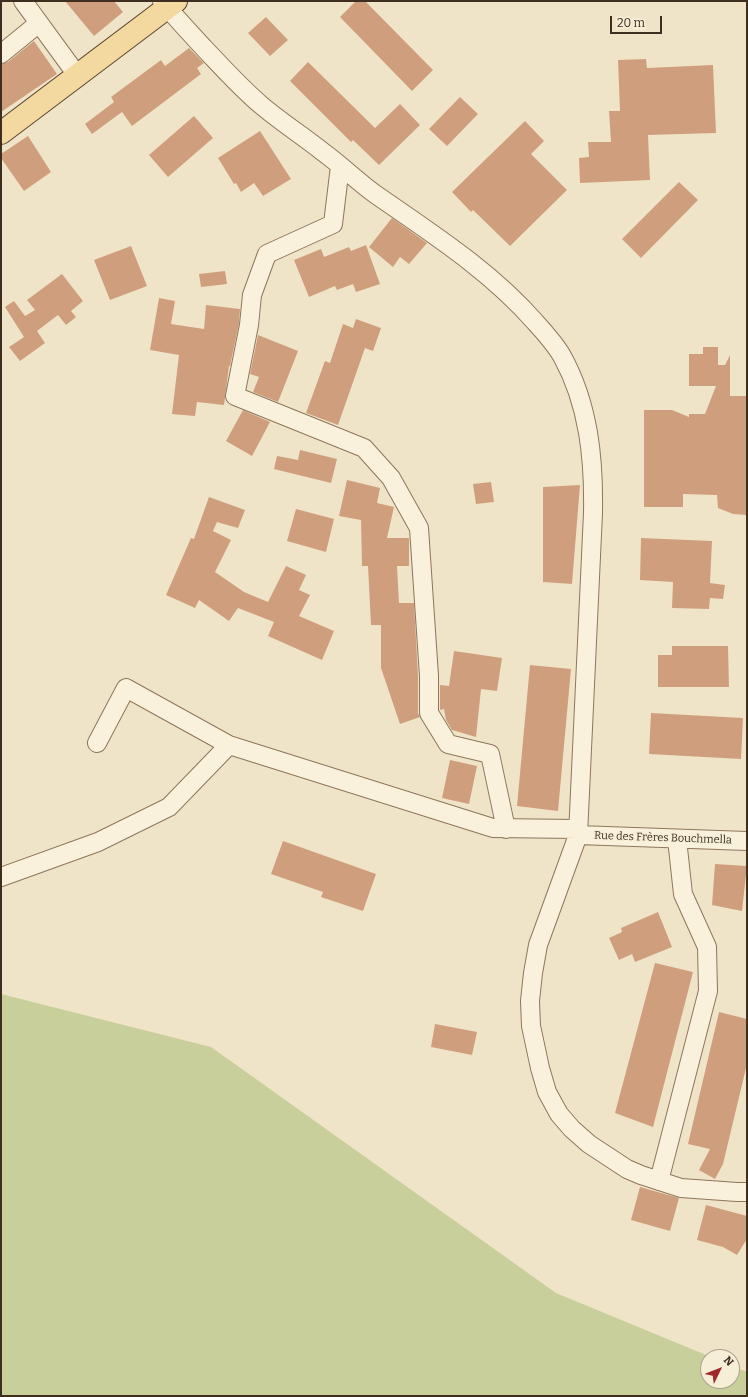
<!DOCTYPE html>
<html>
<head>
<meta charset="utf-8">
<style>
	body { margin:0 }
	#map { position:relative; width:748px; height:1397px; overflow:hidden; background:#f0e4c8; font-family:Bitter,serif }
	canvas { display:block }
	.frame { position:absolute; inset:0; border:2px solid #3d2e20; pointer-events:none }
	.north { position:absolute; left:700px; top:1349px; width:40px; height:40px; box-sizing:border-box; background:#f7eed8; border:1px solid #ada18e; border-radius:50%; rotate:47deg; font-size:11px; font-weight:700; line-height:16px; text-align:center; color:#3d2e20 }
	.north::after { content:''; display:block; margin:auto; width:14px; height:18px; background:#9e2a2b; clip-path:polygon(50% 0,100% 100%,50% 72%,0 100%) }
	.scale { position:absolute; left:610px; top:16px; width:52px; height:18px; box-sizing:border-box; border:2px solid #3d2e20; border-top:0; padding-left:5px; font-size:12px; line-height:14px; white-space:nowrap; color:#3d2e20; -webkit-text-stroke:3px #f7eed8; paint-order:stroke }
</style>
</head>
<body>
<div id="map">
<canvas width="748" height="1397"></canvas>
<div class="frame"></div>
<div class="north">N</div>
<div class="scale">20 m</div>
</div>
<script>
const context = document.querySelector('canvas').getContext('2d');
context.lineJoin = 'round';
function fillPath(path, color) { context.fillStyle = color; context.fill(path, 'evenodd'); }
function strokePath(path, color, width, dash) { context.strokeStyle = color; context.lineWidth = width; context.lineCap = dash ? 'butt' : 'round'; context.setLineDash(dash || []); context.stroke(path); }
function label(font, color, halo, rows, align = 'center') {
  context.font = font + ' Bitter,serif'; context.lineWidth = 3; context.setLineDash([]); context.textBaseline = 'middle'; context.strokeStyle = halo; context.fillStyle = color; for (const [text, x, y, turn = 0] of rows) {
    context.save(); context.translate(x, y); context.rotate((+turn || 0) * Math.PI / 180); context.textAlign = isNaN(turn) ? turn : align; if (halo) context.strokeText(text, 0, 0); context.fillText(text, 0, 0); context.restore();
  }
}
fillPath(new Path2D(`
	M 1,994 L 211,1047 L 556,1293 L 711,1357 L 708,1357 L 708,1381 L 732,1381 L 732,1366 L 747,1372 L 747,1396 L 1,1396 Z`), '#c9cf9b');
fillPath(new Path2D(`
	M 65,1 L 114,1 L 123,12 L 94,36 Z
	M 356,1 L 365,1 L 433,70 L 412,91 L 340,17 Z
	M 266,17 L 288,40 L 270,56 L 248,33 Z
	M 34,41 L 57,74 L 1,112 L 1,64 L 8,62 Z
	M 189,48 L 204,63 L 197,68 L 201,74 L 132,126 L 122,112 L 92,134 L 85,124 L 114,102 L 111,97 L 161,60 L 165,66 Z
	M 646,59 L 647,68 L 713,65 L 716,133 L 648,135 L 650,180 L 580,183 L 579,158 L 589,157 L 588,142 L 611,142 L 609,111 L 620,111 L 618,60 Z
	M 308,62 L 375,128 L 400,104 L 420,125 L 379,165 L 353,140 L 351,142 L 290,81 Z
	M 460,97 L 478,114 L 447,146 L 429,129 Z
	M 194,116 L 213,138 L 168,177 L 149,155 Z
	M 525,121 L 544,141 L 531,154 L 567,190 L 510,246 L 473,210 L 471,212 L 452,192 Z
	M 260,131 L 291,179 L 263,196 L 254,183 L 241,192 L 236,183 L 234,184 L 218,158 Z
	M 28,136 L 51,172 L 24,191 L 1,158 L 1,154 Z
	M 679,182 L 698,200 L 641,258 L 622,239 Z
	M 392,218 L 427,243 L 409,264 L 400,257 L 393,267 L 369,247 Z
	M 366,245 L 380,284 L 356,292 L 353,284 L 337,290 L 335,286 L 309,297 L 294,260 L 321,249 L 324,257 L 349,247 L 351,251 Z
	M 131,246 L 147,286 L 110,300 L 94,260 Z
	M 225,271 L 227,284 L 201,287 L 199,274 Z
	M 62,274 L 83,301 L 71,311 L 76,317 L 66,325 L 58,315 L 37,331 L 45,343 L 20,361 L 9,347 L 24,337 L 5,307 L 14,301 L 25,316 L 35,310 L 27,300 Z
	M 159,298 L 175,301 L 171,324 L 204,329 L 206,305 L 240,309 L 239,323 L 230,366 L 229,366 L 224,405 L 197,402 L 195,416 L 172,414 L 179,355 L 150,350 Z
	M 356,319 L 381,328 L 373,351 L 365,348 L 338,425 L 306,413 L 325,361 L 330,363 L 343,324 L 353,328 Z
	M 258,335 L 298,351 L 278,402 L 253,392 L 259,377 L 250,374 Z
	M 703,347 L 718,347 L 718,365 L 725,365 L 730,355 L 730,396 L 747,396 L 747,515 L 733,514 L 718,508 L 717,495 L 683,494 L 683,507 L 644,507 L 644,410 L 672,410 L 689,417 L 689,414 L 705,414 L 716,386 L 689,386 L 689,354 L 703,354 Z
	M 243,410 L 270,422 L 252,456 L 226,441 Z
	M 300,450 L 337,459 L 331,483 L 274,469 L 277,456 L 298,460 Z
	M 347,480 L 380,488 L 377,503 L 394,507 L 387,538 L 409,538 L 409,566 L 397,566 L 399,603 L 414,603 L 418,676 L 418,713 L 420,717 L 400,724 L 381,668 L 381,625 L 371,625 L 368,566 L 362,566 L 361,520 L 339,516 Z
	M 491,482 L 494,502 L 476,504 L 473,484 Z
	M 580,485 L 572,584 L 543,582 L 543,487 Z
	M 209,497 L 245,510 L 238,528 L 217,522 L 213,531 L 231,540 L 215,572 L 244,592 L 268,602 L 286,566 L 306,575 L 299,590 L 310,595 L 299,616 L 334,631 L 322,660 L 268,636 L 274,622 L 238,608 L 229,621 L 199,600 L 195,608 L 166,595 L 191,538 L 194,539 Z
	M 296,509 L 334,519 L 326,552 L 287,541 Z
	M 641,538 L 712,541 L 710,583 L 725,585 L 723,599 L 710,598 L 709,609 L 672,608 L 673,582 L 640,580 Z
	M 672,646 L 728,646 L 729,687 L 658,687 L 658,655 L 672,655 Z
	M 454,651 L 502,658 L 497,691 L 481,689 L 476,737 L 452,730 L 446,720 L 444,709 L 440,710 L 440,685 L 449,686 Z
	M 530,665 L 571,669 L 558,811 L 517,806 Z
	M 651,713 L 743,718 L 741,759 L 649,754 Z
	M 450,760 L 477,766 L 469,804 L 442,798 Z
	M 283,841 L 376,874 L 363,911 L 321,897 L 323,892 L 271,874 Z
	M 715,864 L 747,866 L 742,911 L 712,905 Z
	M 658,912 L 672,947 L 635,962 L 632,954 L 619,960 L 609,938 L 622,932 L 621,928 Z
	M 655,963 L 693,972 L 653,1127 L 615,1113 Z
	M 719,1012 L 747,1019 L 747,1064 L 723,1164 L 715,1179 L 699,1170 L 710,1149 L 688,1144 Z
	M 435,1024 L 477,1032 L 472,1055 L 431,1047 Z
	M 640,1187 L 679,1198 L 670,1231 L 631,1220 Z
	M 706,1205 L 747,1216 L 747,1239 L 737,1255 L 723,1247 L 697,1240 Z`), '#cf9f7d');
const minor = new Path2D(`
	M 23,1 L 77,75
	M 162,1 C 175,17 190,33 204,48 C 223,68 241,88 261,105 C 281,122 303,136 323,152 C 341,165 357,181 375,194 C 431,233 491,271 536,323 C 546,334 555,344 562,356 C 589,405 594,459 593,513 L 578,835 L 538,945 L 533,973 L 530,1001 L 531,1026 L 540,1068 L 547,1092 L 559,1114 L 572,1129 L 589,1144 L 627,1169 L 641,1175 L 681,1188 L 737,1192 L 747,1192
	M 1,54 L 39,23
	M 340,166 L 333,224 L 267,254 L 252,295 L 249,325 L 235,396 L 364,448 L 391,478 L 419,528 L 429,676 L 429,713 L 448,744 L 490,754 L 506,829
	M 97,743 L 126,688 L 229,745 L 493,828 L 578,829
	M 578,835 L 747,841
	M 1,877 L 98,842 L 169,807 L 229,745
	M 659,1181 L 708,991 L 707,947 L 683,894 L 677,839`);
const major = new Path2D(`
	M 1,133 L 176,1`);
strokePath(minor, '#8d765c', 20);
strokePath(major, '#5b4430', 24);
strokePath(minor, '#faf1dc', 18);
strokePath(major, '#f3d9a0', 22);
label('11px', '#3d2e20', '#f7eed8', [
	["Rue des Frères Bouchmella",663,838,2]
]);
</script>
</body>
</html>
